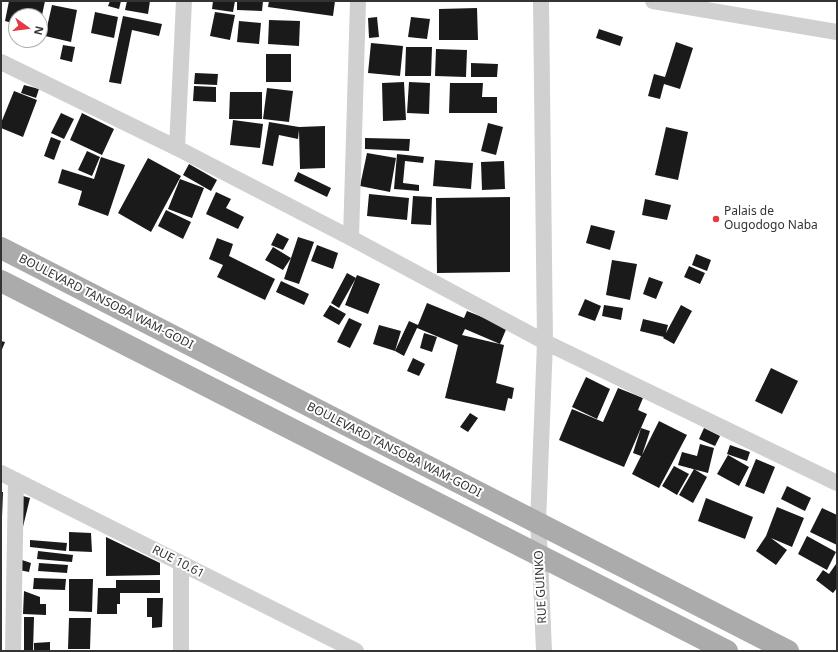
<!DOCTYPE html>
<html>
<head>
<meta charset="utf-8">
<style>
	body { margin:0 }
	#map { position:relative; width:838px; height:652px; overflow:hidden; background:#fff; font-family:"Noto Sans",sans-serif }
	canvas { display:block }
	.frame { position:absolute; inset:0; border:2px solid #333; pointer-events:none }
	.north { position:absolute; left:8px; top:8px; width:40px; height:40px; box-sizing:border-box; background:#fff; border:1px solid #adadad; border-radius:50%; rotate:104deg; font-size:11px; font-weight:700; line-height:16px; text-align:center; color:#333 }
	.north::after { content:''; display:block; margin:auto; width:14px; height:18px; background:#e63946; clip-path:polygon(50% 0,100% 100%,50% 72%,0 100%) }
</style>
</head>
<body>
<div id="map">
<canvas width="838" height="652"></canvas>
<div class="frame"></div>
<div class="north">N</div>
</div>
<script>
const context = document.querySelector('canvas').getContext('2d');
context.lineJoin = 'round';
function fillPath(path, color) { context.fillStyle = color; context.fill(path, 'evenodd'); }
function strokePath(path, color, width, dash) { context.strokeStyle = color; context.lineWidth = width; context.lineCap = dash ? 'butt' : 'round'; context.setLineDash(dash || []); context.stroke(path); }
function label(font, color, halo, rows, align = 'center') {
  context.font = font + ' "Noto Sans",sans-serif'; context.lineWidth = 4; context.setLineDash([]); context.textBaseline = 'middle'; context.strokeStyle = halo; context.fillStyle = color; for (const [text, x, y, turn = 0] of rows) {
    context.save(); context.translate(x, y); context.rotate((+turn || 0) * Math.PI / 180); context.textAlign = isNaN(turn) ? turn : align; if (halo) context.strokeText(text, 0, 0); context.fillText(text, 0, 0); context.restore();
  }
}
fillPath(new Path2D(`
	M 9,1 L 45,1 L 41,20 L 40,16 L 16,16 L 16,24 L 5,21 Z
	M 110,1 L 121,1 L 119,9 L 108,6 Z
	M 127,1 L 150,1 L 148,14 L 125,10 Z
	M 213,1 L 235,1 L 233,12 L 212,9 Z
	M 237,1 L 263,1 L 262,11 L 237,10 Z
	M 269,1 L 335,1 L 333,16 L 268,7 Z
	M 52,5 L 77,10 L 71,42 L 45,36 Z
	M 477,8 L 478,40 L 439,40 L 439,9 Z
	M 95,12 L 118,17 L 114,38 L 91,33 Z
	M 215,12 L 235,15 L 230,40 L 210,36 Z
	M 123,16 L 162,24 L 159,36 L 132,30 L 121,84 L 109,82 Z
	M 377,17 L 379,37 L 369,38 L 368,18 Z
	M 411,17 L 430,19 L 427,39 L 408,37 Z
	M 269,20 L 300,21 L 299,46 L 268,44 Z
	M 239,21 L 261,23 L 259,44 L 237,42 Z
	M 599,29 L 623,37 L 620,46 L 596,38 Z
	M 676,42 L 693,48 L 680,89 L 664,84 L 660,99 L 648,96 L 654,74 L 665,77 Z
	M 371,43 L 403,46 L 400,76 L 368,73 Z
	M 63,45 L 75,47 L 72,62 L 60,59 Z
	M 406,47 L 432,47 L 431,76 L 405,76 Z
	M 436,49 L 467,50 L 466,77 L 435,76 Z
	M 266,54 L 291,54 L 291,82 L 266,82 Z
	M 471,63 L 498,64 L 497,77 L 471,77 Z
	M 195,73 L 218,74 L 217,85 L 194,84 Z
	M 404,82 L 406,120 L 383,121 L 382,83 Z
	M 409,82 L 430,83 L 429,114 L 407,113 Z
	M 450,83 L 483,83 L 482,97 L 497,97 L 497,113 L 449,113 Z
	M 24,85 L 39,89 L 36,98 L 21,93 Z
	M 194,86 L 216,87 L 216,102 L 193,101 Z
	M 267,88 L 293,91 L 289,122 L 263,119 Z
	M 14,91 L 37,100 L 23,137 L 1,128 L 1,123 Z
	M 230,92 L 262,92 L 262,119 L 229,119 Z
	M 61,113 L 74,119 L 64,139 L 51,133 Z
	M 82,113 L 114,129 L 102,155 L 70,140 Z
	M 233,120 L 263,124 L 260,148 L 230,145 Z
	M 269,122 L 299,127 L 325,126 L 325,168 L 300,169 L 299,130 L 298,139 L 279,135 L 273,166 L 262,164 Z
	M 488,123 L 503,127 L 496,155 L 481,151 Z
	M 666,127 L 688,132 L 678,180 L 655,175 Z
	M 51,137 L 61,141 L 54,160 L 44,156 Z
	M 365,138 L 410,139 L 409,151 L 365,149 Z
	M 87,151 L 100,157 L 92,176 L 78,170 Z
	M 367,153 L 396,158 L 390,192 L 360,186 Z
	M 397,154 L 424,157 L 423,163 L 405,161 L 403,183 L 419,185 L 419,191 L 394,189 Z
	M 101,157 L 125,165 L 108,216 L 78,205 L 82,191 L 58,183 L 62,169 L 94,179 Z
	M 148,158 L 181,176 L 151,232 L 118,213 Z
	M 435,160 L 473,163 L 471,189 L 433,186 Z
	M 504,161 L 505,189 L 482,190 L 481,162 Z
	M 189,164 L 217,180 L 211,191 L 183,175 Z
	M 298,172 L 331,188 L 327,197 L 294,181 Z
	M 180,179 L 204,188 L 192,218 L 168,209 Z
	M 216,192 L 231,199 L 226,208 L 244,217 L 238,229 L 206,214 Z
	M 369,194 L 409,198 L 407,220 L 367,216 Z
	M 413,196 L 432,197 L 431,225 L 411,224 Z
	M 510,197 L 510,272 L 437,273 L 436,198 Z
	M 645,199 L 671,205 L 667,220 L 642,215 Z
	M 166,210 L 191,222 L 183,239 L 158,226 Z
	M 591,225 L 615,231 L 610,250 L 586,243 Z
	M 277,233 L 289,239 L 283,250 L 271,245 Z
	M 298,237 L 314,242 L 299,284 L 284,279 Z
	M 217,238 L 233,244 L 229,256 L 275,279 L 265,300 L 217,277 L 223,265 L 209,259 Z
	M 317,245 L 338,253 L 333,269 L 311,261 Z
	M 273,247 L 291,258 L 283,270 L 265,260 Z
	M 696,254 L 711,260 L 707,271 L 692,265 Z
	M 612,260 L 637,264 L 630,300 L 606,295 Z
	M 689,266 L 705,273 L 700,284 L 684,277 Z
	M 347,273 L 356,278 L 339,308 L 331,303 Z
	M 357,275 L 380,284 L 368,314 L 345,305 Z
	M 649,277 L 663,282 L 656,299 L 643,294 Z
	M 281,281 L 309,294 L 304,305 L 276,292 Z
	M 585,299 L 601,306 L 595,321 L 578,315 Z
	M 427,303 L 464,318 L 467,311 L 507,327 L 500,344 L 465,329 L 462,335 L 504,345 L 496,383 L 514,388 L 512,399 L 508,398 L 505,411 L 445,398 L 458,345 L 417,328 L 404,356 L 395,351 L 409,321 L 418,325 Z
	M 330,305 L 346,314 L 339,325 L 323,316 Z
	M 604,305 L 623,308 L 621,320 L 602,316 Z
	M 681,305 L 692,311 L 674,344 L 663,338 L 664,337 L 640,331 L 643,319 L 668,325 L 666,333 Z
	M 349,318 L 362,324 L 350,348 L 337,342 Z
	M 379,325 L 401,331 L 395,351 L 373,344 Z
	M 424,333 L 437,337 L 432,352 L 420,348 Z
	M 1,341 L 5,342 L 1,352 Z
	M 413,358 L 425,364 L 419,376 L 407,371 Z
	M 771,368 L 798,381 L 782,414 L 755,401 Z
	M 586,377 L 610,389 L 597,419 L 572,407 Z
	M 618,388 L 643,398 L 638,410 L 647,414 L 624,467 L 559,440 L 572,409 L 603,422 Z
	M 470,413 L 478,418 L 468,432 L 460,427 Z
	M 659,421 L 687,435 L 659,488 L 632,474 L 641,456 L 633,453 L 641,428 L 650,431 L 642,455 Z
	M 704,428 L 720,436 L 715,446 L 699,439 Z
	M 700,444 L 714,448 L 708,473 L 678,465 L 682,452 L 697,456 Z
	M 730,445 L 750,452 L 747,461 L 727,454 Z
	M 728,455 L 749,467 L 739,486 L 717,474 Z
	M 756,459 L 775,467 L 764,494 L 745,486 Z
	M 674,466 L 689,474 L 677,495 L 662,486 Z
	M 694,469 L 707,477 L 693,503 L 679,495 Z
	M 787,486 L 811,498 L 805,511 L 781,499 Z
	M 1,492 L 3,492 L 2,517 L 1,517 Z
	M 23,496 L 30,498 L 21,535 Z
	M 706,498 L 753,517 L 745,539 L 698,521 Z
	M 777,507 L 804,518 L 792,547 L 771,538 L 787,550 L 776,565 L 756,551 L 766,536 Z
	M 822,508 L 837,515 L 837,545 L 810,532 Z
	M 69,532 L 91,533 L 92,552 L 69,551 Z
	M 807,536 L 836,552 L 827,570 L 798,554 Z
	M 106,537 L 160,563 L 160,575 L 106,576 Z
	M 30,540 L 67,543 L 66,551 L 30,547 Z
	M 38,551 L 73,555 L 72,562 L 37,559 Z
	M 22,560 L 31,563 L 29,572 L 19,570 Z
	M 39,563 L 68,565 L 67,573 L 38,571 Z
	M 836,564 L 837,565 L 837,588 L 833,593 L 816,580 L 823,570 L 829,574 Z
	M 34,578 L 66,579 L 65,590 L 33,589 Z
	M 69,579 L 93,579 L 92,612 L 69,611 Z
	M 116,580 L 160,580 L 160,593 L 120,593 L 120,604 L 117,604 L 117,614 L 97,614 L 98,588 L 116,588 Z
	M 24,591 L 40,597 L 40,604 L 46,604 L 46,615 L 23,614 Z
	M 147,598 L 163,598 L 162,627 L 152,628 L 152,617 L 147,617 Z
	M 24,617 L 34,617 L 33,651 L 24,651 Z
	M 69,618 L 91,618 L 90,649 L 68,649 Z
	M 50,642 L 50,651 L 34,651 L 34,643 Z`), '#1a1a1a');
strokePath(new Path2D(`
	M 541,1 L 545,342 L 538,523 L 540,556 L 544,651
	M 653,1 L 837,32
	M 1,62 L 177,148 L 351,238 L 545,342 L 837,483
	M 177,148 L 184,1
	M 351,238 L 358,1
	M 1,473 L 356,651
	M 13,651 L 16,480
	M 181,651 L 181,564`), '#d0d0d0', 16);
strokePath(new Path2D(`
	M 1,248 L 788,651
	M 1,281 L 727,651`), '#ababab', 22);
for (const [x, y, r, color] of [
	[716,219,4,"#e63946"]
]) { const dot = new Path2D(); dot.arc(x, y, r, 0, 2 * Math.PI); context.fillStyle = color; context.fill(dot); strokePath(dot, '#fff', 1.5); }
label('12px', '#333', '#fff', [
	["Palais de",724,212],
	["Ougodogo Naba",724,226]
], 'left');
label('12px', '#333', '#fff', [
	["BOULEVARD TANSOBA WAM-GODI",106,302,27],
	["BOULEVARD TANSOBA WAM-GODI",394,450,27],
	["RUE 10.61",178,562,27],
	["RUE GUINKO",541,587,-93]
]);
</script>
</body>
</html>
